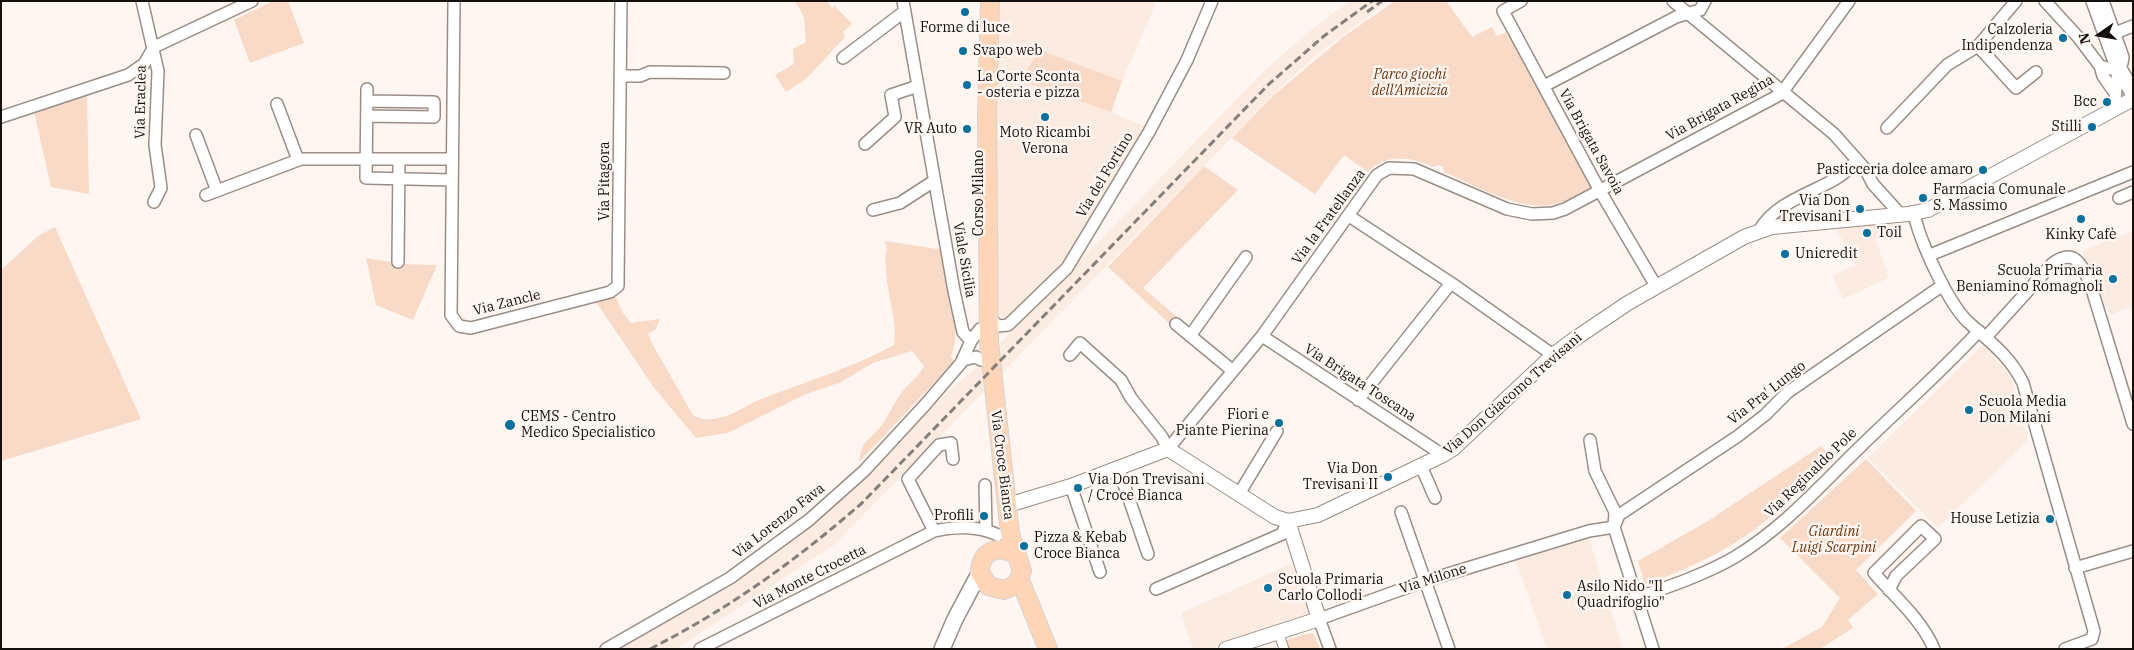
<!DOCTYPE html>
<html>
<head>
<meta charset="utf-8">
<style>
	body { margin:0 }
	#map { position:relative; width:2134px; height:650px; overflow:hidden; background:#fff6f1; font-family:"IBM Plex Serif",serif }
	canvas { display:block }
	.frame { position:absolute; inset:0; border:2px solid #14100d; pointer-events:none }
	.north { position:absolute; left:2074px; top:10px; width:50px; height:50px; -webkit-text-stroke:4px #fff6f1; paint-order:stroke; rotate:257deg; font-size:14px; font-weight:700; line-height:20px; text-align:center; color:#14100d }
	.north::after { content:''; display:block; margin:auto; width:18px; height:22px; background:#14100d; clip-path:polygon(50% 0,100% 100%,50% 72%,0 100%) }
</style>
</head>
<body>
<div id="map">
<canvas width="2134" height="650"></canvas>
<div class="frame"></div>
<div class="north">N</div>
</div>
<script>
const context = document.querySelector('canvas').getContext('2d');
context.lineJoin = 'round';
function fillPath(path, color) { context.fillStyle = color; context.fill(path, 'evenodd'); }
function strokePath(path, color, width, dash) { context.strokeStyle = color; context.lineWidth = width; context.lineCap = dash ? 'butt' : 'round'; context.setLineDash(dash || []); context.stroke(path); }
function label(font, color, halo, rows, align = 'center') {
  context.font = font + ' "IBM Plex Serif",serif'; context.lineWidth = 5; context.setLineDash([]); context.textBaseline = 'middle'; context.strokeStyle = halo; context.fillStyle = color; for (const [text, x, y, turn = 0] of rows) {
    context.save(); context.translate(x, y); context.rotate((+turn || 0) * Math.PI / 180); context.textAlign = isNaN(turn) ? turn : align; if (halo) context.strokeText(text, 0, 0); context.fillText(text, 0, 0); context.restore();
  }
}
fillPath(new Path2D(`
	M 995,1 L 1157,1 L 1122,81 L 1111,112 L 1146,127 L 1078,249 L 1009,320 L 996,312 Z
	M 1349,1 L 1389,1 L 1321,51 L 1280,88 L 834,545 L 676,649 L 614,649 L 777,548 L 847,495 L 924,412 L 975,369 L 1264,71 L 1307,33 Z
	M 1892,223 L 1894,231 L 1876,240 L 1889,278 L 1843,299 L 1833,276 L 1855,265 L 1835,227 Z
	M 2133,231 L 2133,306 L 2110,315 L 2081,251 Z
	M 1983,345 L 2002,366 L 2012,381 L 2028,440 L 1938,528 L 1868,458 Z
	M 1589,538 L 1623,649 L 1547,649 L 1516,561 Z
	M 1291,564 L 1310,615 L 1209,649 L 1193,649 L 1181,613 Z`), '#fcebe0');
fillPath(new Path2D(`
	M 273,1 L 288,1 L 304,43 L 250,63 L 234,20 Z
	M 795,1 L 827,1 L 832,8 L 835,6 L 852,24 L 843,32 L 845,37 L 806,79 L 786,92 L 775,75 L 794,64 L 793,49 L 806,42 L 804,17 Z
	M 1395,1 L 1446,1 L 1472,37 L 1492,27 L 1497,36 L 1506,32 L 1594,185 C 1582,192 1569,201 1555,204 C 1519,212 1477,186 1444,172 L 1443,167 L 1438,165 L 1433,167 C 1411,157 1386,153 1368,172 L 1344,155 L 1315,194 L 1232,138 L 1274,95 L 1343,37 Z
	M 1040,50 L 1122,81 L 1111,112 L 1020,80 Z
	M 87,95 L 89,194 L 51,187 L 34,112 Z
	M 1204,166 L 1238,190 L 1143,288 L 1177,317 L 1170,324 L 1108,267 Z
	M 55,227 L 141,419 L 1,461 L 1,270 L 38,236 Z
	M 885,241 L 944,250 L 948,269 L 944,270 C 949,296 962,332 951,356 L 954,362 L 859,462 C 863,436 868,443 882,425 C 889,415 893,404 900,395 C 909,382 916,381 924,366 L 912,351 L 873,363 L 841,382 L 804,395 L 728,433 L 696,438 L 655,389 L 594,299 L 614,293 L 623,313 L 631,323 L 660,319 L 656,329 L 648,334 L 653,345 L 693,415 C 703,421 711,420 722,417 C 736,414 748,404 761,399 C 805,382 852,368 894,345 C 898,320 886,292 886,267 C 886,261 884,257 887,251 Z
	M 366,258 L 403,264 L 437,265 L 413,320 L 376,305 Z
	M 1821,446 L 1834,460 C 1801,490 1770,521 1733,544 C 1705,561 1675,573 1645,585 L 1638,561 L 1708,521 Z
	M 1866,459 L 1916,511 L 1856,570 L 1878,594 L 1848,620 L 1853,628 L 1820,649 L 1782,649 L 1822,627 L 1840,598 L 1780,538 Z
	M 1310,633 L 1314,634 L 1320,649 L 1289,649 L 1286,640 Z`), '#f8dac7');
const pedestrian = new Path2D(`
	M 1278,631 L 1284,649`);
const minor = new Path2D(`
	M 142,1 L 158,71 L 155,145 L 161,188 L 154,202
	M 454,1 L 451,315 L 459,326 L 471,328 L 610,292 L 618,286 L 621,1
	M 903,1 L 954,291 L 963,332 L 971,341
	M 1521,1 L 1503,11 L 1600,191 L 1656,286
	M 1673,1 L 1834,134 L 1865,169 L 1873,184 L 1900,214
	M 2045,1 L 2078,37 L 2100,66 L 2111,69 L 2118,67
	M 2103,1 L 2123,57 L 2122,63 L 2118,67
	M 2115,33 L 2133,26
	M 1978,46 L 2016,88 L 2036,72
	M 154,47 L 252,1
	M 843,58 L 905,11
	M 2100,66 L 2103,76 L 2115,93
	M 621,76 L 640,76 L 650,72 L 724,73
	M 1544,86 L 1676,17 L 1700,10 L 1705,1
	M 367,89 L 366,178 L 452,180
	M 277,104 L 298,160
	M 2111,109 L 2115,101 L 2118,67
	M 367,116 L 434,117 L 434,102 L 367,101
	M 1,117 L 128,75 L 144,64 L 154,47
	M 1887,128 L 1947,65 L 1978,46 L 2016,1
	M 196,135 L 217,191
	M 865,144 L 895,117 L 891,95 L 918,86
	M 206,195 L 301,159 L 452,159
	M 2119,198 L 2133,192
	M 873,210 L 900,203 L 934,181
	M 1914,213 C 1919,240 1948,303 1968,322 C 1989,341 2010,356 2023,383 L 2094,631 L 2092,639 L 2065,649
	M 1349,216 L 1451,283 L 1553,355
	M 1759,231 C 1780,193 1838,190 1856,160
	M 1930,255 L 2133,172
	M 398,262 L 399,159
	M 989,317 L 998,326 L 1008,325 L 1067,268 L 1149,132 L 1187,60 L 1212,1
	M 1176,324 L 1233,371
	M 1190,336 L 1246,257
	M 1262,336 L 1443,455
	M 1986,337 L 2053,263 C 2075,248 2081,264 2090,283 L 2133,424
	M 1070,355 L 1080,343 L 1121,380 L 1131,398 L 1162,437 L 1168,449 L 1262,336 L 1377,175 L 1389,168 L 1414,169 L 1507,209 L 1532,214 L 1553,213 L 1565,209 L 1781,94 L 1849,1
	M 963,360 L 976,357 L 981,360
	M 1358,400 L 1451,283
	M 1590,440 L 1595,471 L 1615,512 L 1614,527 L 1653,649
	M 1421,466 L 1435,498
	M 1118,467 L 1148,554
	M 985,485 L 986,529
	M 1071,486 L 1100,572
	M 1239,494 L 1277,431
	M 1401,512 L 1449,649
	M 1614,527 L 1619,515 L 1738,436 L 1765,415 L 1788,392 L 1943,285
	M 934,531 L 908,479 L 939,445 L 951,443 L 953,459
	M 2075,568 L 2133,551
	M 1156,589 L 1282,534 L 1288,521
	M 1889,590 L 1896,576 L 1935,539 L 1921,526 L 1874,573 C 1894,596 1922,620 1934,649
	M 1637,598 C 1670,586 1704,575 1735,557 C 1783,528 1820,486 1860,447 C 1900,408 1941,372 1979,331
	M 606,649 L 730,578 L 809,520 L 864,471 L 924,406 L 961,363 L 971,341 L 980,329
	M 700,649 L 934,531 C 955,526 979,526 998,535
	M 1330,649 L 1319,619 L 1425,581 L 1589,531 L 1614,527`);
const tertiary = new Path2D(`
	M 1008,505 L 1071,486 L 1168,449 L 1275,517 L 1288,521 L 1318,515 L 1443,455 L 1454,448 L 1553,355 L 1576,338 L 1628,303 L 1744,237 L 1772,227 L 1908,214 L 1928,210 L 2133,99
	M 1226,649 L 1319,619 L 1288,521`);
const secondary = new Path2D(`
	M 2094,1 L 2118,67 L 2133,93
	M 942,649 L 955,619 L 980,572`);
const primary = new Path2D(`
	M 990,1 L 987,115 L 989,342 L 1010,533 L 1022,571 L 1017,584 L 1004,590 L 988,586 L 980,572 C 980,551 999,544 1016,555
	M 1020,580 L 1048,649`);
strokePath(pedestrian, '#9a8d85', 11);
strokePath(minor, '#9a8d85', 14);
strokePath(tertiary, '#9a8d85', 16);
strokePath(secondary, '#9a8d85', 18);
strokePath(primary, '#d5d4d3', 20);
strokePath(pedestrian, '#fff', 9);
strokePath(minor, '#fff', 11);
strokePath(tertiary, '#fff', 14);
strokePath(secondary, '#fff', 15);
strokePath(primary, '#ffd5b8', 18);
strokePath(new Path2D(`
	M 1367,12 L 1382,1
	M 650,649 C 730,608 794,562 862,503 L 1269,84 L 1324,36 L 1372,1`), '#857f7b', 3, [8, 4]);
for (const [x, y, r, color] of [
	[965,12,5,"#08719d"],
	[2063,38,5,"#08719d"],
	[963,51,5,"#08719d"],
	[967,85,5,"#08719d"],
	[2107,102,5,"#08719d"],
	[1045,117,5,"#08719d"],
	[2092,127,5,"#08719d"],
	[967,129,5,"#08719d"],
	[1983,170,5,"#08719d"],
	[1923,198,5,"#08719d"],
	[1860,209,5,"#08719d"],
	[2081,219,5,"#08719d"],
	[1867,233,5,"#08719d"],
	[1785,254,5,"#08719d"],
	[2113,279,5,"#08719d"],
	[1969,410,5,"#08719d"],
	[1279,423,5,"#08719d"],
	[510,425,6,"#08719d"],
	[1388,477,5,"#08719d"],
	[1078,488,5,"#08719d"],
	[984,516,5,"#08719d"],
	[2050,519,5,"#08719d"],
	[1024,546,5,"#08719d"],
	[1268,588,5,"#08719d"],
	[1567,595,5,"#08719d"]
]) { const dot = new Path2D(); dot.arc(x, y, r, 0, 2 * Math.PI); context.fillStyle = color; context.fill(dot); strokePath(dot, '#fff6f1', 2); }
label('14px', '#14100d', '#fff6f1', [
	["Forme di luce",965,28,"center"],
	["Calzoleria",2053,30],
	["Indipendenza",2053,46],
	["Svapo web",973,51,"left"],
	["La Corte Sconta",977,77,"left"],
	["- osteria e pizza",977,93,"left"],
	["Bcc",2097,102],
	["Stilli",2082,127],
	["VR Auto",957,129],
	["Moto Ricambi",1045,133,"center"],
	["Verona",1045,149,"center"],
	["Pasticceria dolce amaro",1973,170],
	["Farmacia Comunale",1933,190,"left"],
	["S. Massimo",1933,206,"left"],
	["Via Don",1850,201],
	["Trevisani I",1850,217],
	["Toil",1877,233,"left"],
	["Kinky Cafè",2081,235,"center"],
	["Unicredit",1795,254,"left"],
	["Scuola Primaria",2103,271],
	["Beniamino Romagnoli",2103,287],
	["Scuola Media",1979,402,"left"],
	["Don Milani",1979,418,"left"],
	["Fiori e",1269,415],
	["Piante Pierina",1269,431],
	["CEMS - Centro",521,417,"left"],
	["Medico Specialistico",521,433,"left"],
	["Via Don",1378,469],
	["Trevisani II",1378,485],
	["Via Don Trevisani",1088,480,"left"],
	["/ Croce Bianca",1088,496,"left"],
	["Profili",974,516],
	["House Letizia",2040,519],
	["Pizza & Kebab",1034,538,"left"],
	["Croce Bianca",1034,554,"left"],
	["Scuola Primaria",1278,580,"left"],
	["Carlo Collodi",1278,596,"left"],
	["Asilo Nido \"Il",1577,587,"left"],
	["Quadrifoglio\"",1577,603,"left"]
], 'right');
label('italic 14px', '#6b3911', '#fff6f1', [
	["Parco giochi",1410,75],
	["dell'Amicizia",1410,91],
	["Giardini",1834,532],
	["Luigi Scarpini",1834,548]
]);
label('14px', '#14100d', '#fff6f1', [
	["Via Eraclea",141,102,-89],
	["Via Brigata Regina",1720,108,-29],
	["Via Brigata Savoia",1591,142,61],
	["Via del Fortino",1105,175,-59],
	["Via Pitagora",605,181,-90],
	["Corso Milano",979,193,-90],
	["Via la Fratellanza",1329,217,-54],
	["Viale Sicilia",964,260,80],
	["Via Zancle",507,303,-14],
	["Via Brigata Toscana",1360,383,33],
	["Via Pra' Lungo",1767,393,-38],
	["Via Don Giacomo Trevisani",1513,394,-41],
	["Via Croce Bianca",1002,465,83],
	["Via Reginaldo Pole",1811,473,-44],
	["Via Lorenzo Fava",779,521,-38],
	["Via Monte Crocetta",810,577,-27],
	["Via Milone",1433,579,-18]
]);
</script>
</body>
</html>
